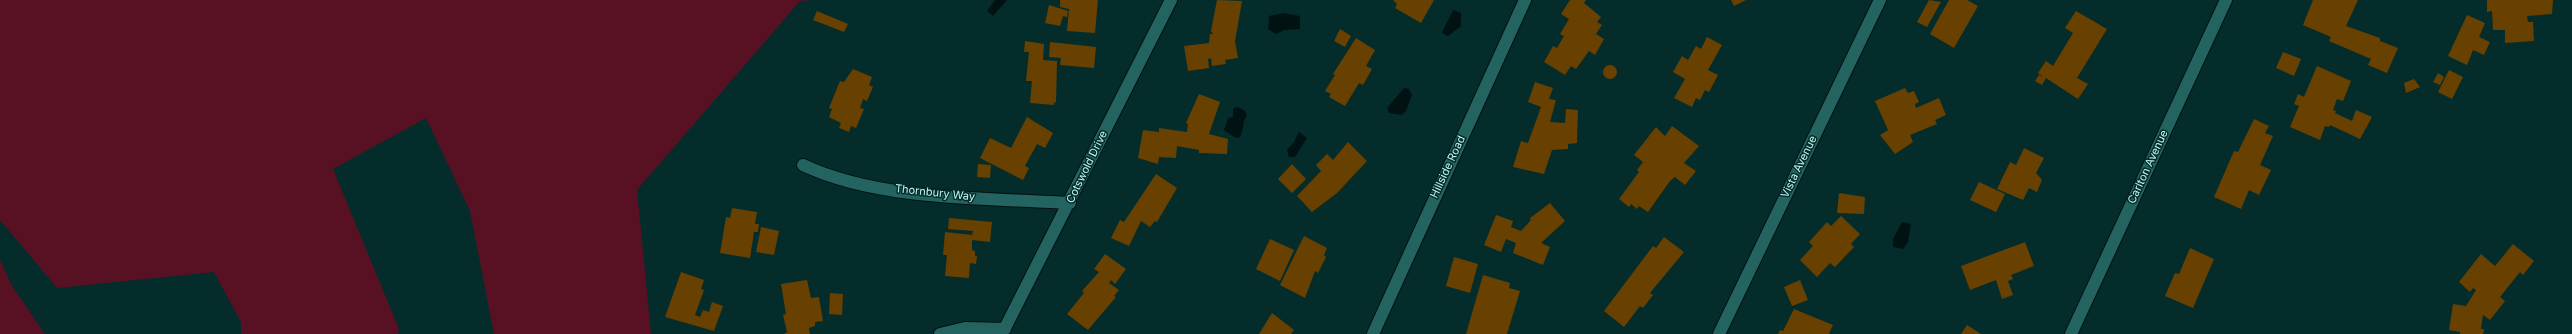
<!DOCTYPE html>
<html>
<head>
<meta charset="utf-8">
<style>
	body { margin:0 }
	canvas { display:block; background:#032c2b }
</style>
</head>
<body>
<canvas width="2572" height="334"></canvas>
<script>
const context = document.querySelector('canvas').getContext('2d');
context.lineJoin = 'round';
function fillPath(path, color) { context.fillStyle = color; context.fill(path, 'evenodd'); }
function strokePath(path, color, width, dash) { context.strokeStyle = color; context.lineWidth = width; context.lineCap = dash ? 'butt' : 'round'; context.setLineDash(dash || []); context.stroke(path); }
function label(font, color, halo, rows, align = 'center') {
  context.font = font + ' Inter,sans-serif'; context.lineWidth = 3; context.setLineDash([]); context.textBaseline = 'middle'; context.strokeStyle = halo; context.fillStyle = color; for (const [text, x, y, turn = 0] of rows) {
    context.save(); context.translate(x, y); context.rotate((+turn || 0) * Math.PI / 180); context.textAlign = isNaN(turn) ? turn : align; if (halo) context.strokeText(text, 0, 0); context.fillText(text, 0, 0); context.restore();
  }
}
fillPath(new Path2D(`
	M 0,0 L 812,0 L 800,1 L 637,190 L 651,334 L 494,334 L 470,211 L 426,118 L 333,169 L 399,329 L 398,334 L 241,334 L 241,322 L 214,272 L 57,288 L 0,220 Z
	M 0,260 L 12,286 L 45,334 L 0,334 Z`), '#581123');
fillPath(new Path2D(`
	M 995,0 L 1007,0 L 993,16 L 987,11 Z
	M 1454,10 L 1461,13 L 1461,26 L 1448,36 L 1442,33 C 1443,30 1452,12 1454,10 Z
	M 1283,13 L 1300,16 L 1300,29 L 1285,30 L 1276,34 L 1268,29 L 1269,16 Z
	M 1404,88 L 1409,89 L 1412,95 L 1406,111 L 1402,115 L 1389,113 L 1387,108 Z
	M 1237,107 L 1244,110 L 1247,115 C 1242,122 1244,129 1240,137 L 1236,138 L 1224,130 L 1228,118 L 1233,117 L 1233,109 Z
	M 1299,132 L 1307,138 L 1295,157 L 1289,157 L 1287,150 L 1294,142 Z
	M 1902,222 L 1911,224 L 1908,242 L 1903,249 L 1893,247 L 1893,239 Z`), '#001212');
fillPath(new Path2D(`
	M 1060,0 L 1098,0 L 1095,33 L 1067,31 L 1069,9 L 1060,7 Z
	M 1217,0 L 1242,1 L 1235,41 L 1238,58 L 1225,60 L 1226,64 L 1212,66 L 1211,58 L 1208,59 L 1209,68 L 1188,71 L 1184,46 L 1209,43 L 1210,34 L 1213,34 L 1211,31 Z
	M 1393,0 L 1434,0 L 1421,23 L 1395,8 L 1397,4 Z
	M 1570,0 L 1586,0 L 1584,3 L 1601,17 L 1597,22 L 1602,25 L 1596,34 L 1604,39 L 1595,55 L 1589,51 L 1576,69 L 1571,66 L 1565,75 L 1544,62 L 1553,46 L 1557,48 L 1564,36 L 1560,34 L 1569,19 L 1561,14 Z
	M 1731,0 L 1746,0 L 1734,6 Z
	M 1929,0 L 1941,2 L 1927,27 L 1917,22 Z
	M 1949,0 L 1967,0 L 1978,6 L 1954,48 L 1930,34 Z
	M 2313,0 L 2358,0 L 2346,26 L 2380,38 L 2380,41 L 2398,48 L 2387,73 L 2368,65 L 2371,59 L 2329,41 L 2331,37 L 2303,25 Z
	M 2487,0 L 2553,0 L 2552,14 L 2527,16 L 2528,22 L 2533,22 L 2534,41 L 2505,43 L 2505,30 L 2493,30 L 2492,11 L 2487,12 Z
	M 1049,5 L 1068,11 L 1067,17 L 1063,16 L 1060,26 L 1045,23 Z
	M 817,11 L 848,24 L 844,32 L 813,20 Z
	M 2076,11 L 2107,29 L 2077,78 L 2088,84 L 2078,99 L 2046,78 L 2042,85 L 2035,81 L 2039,75 L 2044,78 L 2038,73 L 2046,61 L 2053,66 L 2073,33 L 2065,28 Z
	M 2467,15 L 2485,23 L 2479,37 L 2490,42 L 2484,55 L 2473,50 L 2467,65 L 2448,56 Z
	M 1340,29 L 1351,36 L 1345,47 L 1334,41 Z
	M 1707,37 L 1722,45 L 1708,70 L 1718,75 L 1709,92 L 1705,90 L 1700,100 L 1696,98 L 1692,107 L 1674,98 L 1685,79 L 1673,72 L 1682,56 L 1688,60 L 1696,46 L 1701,49 Z
	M 1356,38 L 1375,50 L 1366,66 L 1372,69 L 1363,85 L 1359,83 L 1345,106 L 1329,97 L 1331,94 L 1325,91 L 1335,75 L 1333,74 Z
	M 1025,41 L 1044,44 L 1043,60 L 1057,61 L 1056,103 L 1054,102 L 1054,105 L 1030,103 L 1032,81 L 1026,81 L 1029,52 L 1024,52 Z
	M 1050,42 L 1096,47 L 1094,68 L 1060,65 L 1061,58 L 1049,57 Z
	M 2283,52 L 2301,59 L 2294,76 L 2276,68 Z
	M1603 72a7 7 0 1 1 14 0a7 7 0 1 1-14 0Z
	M 2317,66 L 2351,81 L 2343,101 L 2337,99 L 2333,110 L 2336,111 L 2335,113 L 2352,121 L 2356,110 L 2372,117 L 2360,139 L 2330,125 L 2329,127 L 2325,126 L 2320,140 L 2290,127 L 2299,106 L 2294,104 L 2298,94 L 2304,97 Z
	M 853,69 L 872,77 L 869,85 L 873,87 L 867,101 L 863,99 L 860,108 L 864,109 L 856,128 L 851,126 L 849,132 L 839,128 L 841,123 L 829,117 L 832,109 L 829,108 L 840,81 L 844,82 Z
	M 2449,70 L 2463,77 L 2452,99 L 2438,92 Z
	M 2438,73 L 2444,77 L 2440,85 L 2433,82 Z
	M 2414,79 L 2420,87 L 2406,93 L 2404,83 Z
	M 1535,82 L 1553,88 L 1549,99 L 1556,100 L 1550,122 L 1565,123 L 1566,109 L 1578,110 L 1577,143 L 1568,144 L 1568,149 L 1552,150 L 1544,174 L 1513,167 L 1521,141 L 1528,143 L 1541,107 L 1528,102 Z
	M 1905,88 L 1908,93 L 1914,91 L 1919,102 L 1915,104 L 1916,108 L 1939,98 L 1946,115 L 1935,120 L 1937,124 L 1910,135 L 1913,142 L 1895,154 L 1880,135 L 1888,130 L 1875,101 Z
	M 1199,94 L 1220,102 L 1209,134 L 1228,139 L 1227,154 L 1199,153 L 1199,150 L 1177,146 L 1176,158 L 1159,157 L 1158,164 L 1138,158 L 1143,130 L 1159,132 L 1159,128 L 1187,132 L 1188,124 L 1186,123 Z
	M 1027,117 L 1053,133 L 1045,148 L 1037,144 L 1025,166 L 1029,168 L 1023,180 L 980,158 L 990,138 L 1011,148 Z
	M 2254,119 L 2269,126 L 2265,133 L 2273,136 L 2260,165 L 2271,170 L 2259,195 L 2249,190 L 2241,209 L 2214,197 L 2234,151 L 2238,152 Z
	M 1672,126 L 1699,146 L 1684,163 L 1696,171 L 1685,185 L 1675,177 L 1670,181 L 1648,212 L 1639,206 L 1637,209 L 1631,204 L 1629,207 L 1619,199 L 1639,172 L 1637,170 L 1643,162 L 1634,155 L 1656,127 L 1665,136 Z
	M 1348,142 L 1367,161 L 1337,193 L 1312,212 L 1297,196 L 1321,171 L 1316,165 L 1327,154 L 1333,160 Z
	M 2024,148 L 2044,158 L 2036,173 L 2042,180 L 2037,192 L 2029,188 L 2023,200 L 1997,189 L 2010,162 L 2016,165 Z
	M 978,164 L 991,165 L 990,178 L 977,177 Z
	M 1292,164 L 1306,179 L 1292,193 L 1278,179 Z
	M 1156,174 L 1177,188 L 1157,222 L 1155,221 L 1150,227 L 1141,221 L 1129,246 L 1111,238 L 1120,220 L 1124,222 Z
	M 1979,182 L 2005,194 L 1996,212 L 1970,200 Z
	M 1839,193 L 1865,197 L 1864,214 L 1837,213 Z
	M 1550,203 L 1565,221 L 1541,243 L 1550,247 L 1543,265 L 1513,253 L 1516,243 L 1506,239 L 1501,252 L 1484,245 L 1496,215 L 1513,221 L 1511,227 L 1521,231 L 1531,220 L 1530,218 Z
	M 732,208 L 757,212 L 755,224 L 759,224 L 758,232 L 754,232 L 750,258 L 720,253 L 726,217 L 730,218 Z
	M 1841,216 L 1860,234 L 1851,244 L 1854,247 L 1835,267 L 1830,263 L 1817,277 L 1800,260 L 1813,246 L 1809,242 L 1827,222 L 1831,226 Z
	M 949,218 L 992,222 L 990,242 L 972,240 L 972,250 L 975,251 L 975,256 L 977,256 L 976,264 L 970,263 L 969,278 L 945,276 L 947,255 L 943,255 L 945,232 L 972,235 L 973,231 L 948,229 Z
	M 761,227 L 779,231 L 774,255 L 756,252 Z
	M 1304,236 L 1327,248 L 1324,255 L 1326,257 L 1318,273 L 1315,271 L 1305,298 L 1280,285 Z
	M 1664,237 L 1684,252 L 1650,293 L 1653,295 L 1643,308 L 1640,306 L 1624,327 L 1604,311 L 1653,246 L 1656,248 Z
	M 1270,239 L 1294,250 L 1280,281 L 1256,269 Z
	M 2025,242 L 2034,266 L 2011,275 L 2013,279 L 2008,281 L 2013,295 L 2002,299 L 1996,280 L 1970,290 L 1961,266 Z
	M 2513,244 L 2534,261 L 2523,275 L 2520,272 L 2500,297 L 2505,301 L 2490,320 L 2483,315 L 2481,329 L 2484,329 L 2483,334 L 2460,334 L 2460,332 L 2449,330 L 2453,304 L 2466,306 L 2476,290 L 2473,288 L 2470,292 L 2459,282 L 2481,254 L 2495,266 Z
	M 2190,248 L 2214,259 L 2193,308 L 2165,296 L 2175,273 L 2179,274 Z
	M 1105,254 L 1126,269 L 1115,284 L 1111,280 L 1109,283 L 1119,290 L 1114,296 L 1116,297 L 1088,330 L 1067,314 L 1084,293 L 1082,291 L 1099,272 L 1094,269 Z
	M 1454,257 L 1478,264 L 1470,293 L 1446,286 Z
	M 681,272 L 704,280 L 701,289 L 704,290 L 695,315 L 700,317 L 703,310 L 709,312 L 712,302 L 723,306 L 714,331 L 665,317 Z
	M 1483,275 L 1510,283 L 1509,288 L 1520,291 L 1507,334 L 1466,334 Z
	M 807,280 L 811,298 L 819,297 L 823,321 L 815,322 L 815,326 L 809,328 L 810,334 L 784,334 L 787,332 L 783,315 L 786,314 L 781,284 Z
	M 1800,280 L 1808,300 L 1792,306 L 1784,287 Z
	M 830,293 L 843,294 L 842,315 L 829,314 Z
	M 1794,309 L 1833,325 L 1829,334 L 1778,334 L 1780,330 L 1783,331 Z
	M 1272,313 L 1294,330 L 1291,334 L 1259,334 Z
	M 1967,325 L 1981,334 L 1961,334 Z`), '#684000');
const minor = new Path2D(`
	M 803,165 C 879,201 987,198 1070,203
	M 940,334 L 965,328 L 1005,329
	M 1002,334 L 1171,0
	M 1373,334 L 1525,0
	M 1719,334 L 1880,0
	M 2071,334 L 2226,0`);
strokePath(minor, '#031211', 14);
strokePath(minor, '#236461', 12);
label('11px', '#c0f5f1', '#032c2b', [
	["Cotswold Drive",1087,167,-64],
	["Hillside Road",1448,167,-65],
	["Vista Avenue",1799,167,-64],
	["Carlton Avenue",2148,167,-65],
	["Thornbury Way",935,193,6]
]);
</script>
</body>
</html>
